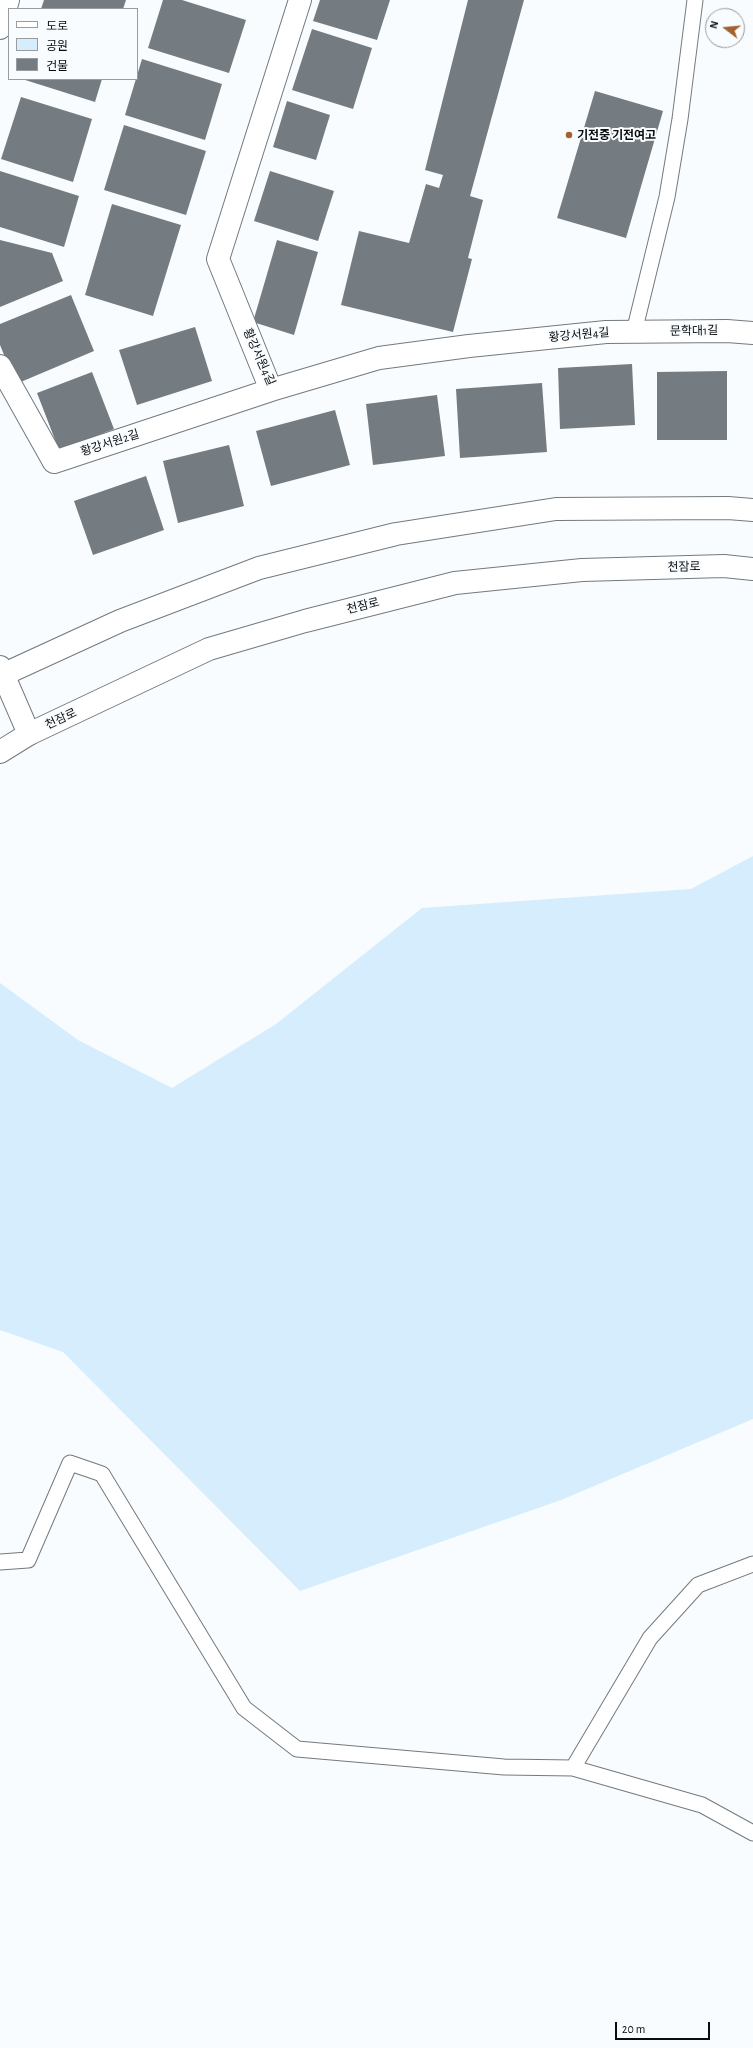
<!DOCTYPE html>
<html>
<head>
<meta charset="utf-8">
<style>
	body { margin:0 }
	#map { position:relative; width:753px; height:2048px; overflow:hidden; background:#f8fcfe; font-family:"Alegreya Sans","Noto Sans KR",sans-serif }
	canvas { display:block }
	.legend { position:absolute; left:8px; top:8px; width:130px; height:72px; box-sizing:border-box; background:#f8fcfe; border:1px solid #999c9e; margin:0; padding:5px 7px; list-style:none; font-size:12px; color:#0a0c0e }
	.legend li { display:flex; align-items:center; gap:8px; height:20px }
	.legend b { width:20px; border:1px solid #999c9e }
	.north { position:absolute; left:705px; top:8px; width:40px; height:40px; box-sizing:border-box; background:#f8fcfe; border:1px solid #999c9e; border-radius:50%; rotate:286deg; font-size:11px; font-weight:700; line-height:16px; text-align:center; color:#0a0c0e }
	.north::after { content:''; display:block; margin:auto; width:14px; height:18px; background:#a46130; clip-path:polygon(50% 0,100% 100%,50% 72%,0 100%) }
	.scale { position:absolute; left:615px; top:2022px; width:95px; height:18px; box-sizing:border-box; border:2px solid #0a0c0e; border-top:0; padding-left:5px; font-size:12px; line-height:14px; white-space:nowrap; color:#0a0c0e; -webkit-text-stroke:3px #f8fcfe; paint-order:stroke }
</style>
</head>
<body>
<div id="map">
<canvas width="753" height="2048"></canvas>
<ul class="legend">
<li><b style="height:5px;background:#fff"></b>도로</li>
<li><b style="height:11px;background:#d5edfc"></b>공원</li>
<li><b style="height:11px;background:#747c81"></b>건물</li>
</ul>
<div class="north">N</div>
<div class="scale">20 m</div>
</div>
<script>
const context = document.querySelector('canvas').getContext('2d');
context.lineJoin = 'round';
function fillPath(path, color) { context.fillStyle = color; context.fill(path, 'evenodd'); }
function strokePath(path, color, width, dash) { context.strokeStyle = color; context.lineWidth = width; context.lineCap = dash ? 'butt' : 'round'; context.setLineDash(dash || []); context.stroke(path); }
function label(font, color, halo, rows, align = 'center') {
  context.font = font + ' "Alegreya Sans","Noto Sans KR",sans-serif'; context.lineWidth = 4; context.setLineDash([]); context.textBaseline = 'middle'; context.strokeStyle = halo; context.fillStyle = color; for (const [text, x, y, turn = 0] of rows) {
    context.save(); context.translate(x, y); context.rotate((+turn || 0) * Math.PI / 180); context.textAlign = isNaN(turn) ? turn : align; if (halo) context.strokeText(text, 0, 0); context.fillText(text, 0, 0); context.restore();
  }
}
fillPath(new Path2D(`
	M 753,856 L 753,1419 L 561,1500 L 300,1591 L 63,1352 L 0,1330 L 0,983 L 78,1040 L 172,1088 L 276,1024 L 422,908 L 691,889 Z`), '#d5edfc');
fillPath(new Path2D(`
	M 44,0 L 126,0 L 123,9 L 41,9 Z
	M 163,0 L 182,0 L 246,20 L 229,73 L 148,48 Z
	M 320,0 L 390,0 L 377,40 L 313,21 Z
	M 468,0 L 524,0 L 470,196 L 483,200 L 468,258 L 472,259 L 453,332 L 341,305 L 359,231 L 409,243 L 426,184 L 439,188 L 443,175 L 425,170 Z
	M 312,29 L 372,48 L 353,109 L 292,90 Z
	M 142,59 L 222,84 L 205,140 L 125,115 Z
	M 22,79 L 102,79 L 95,102 Z
	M 595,91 L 663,111 L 626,238 L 557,218 Z
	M 21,97 L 92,119 L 73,182 L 1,159 Z
	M 287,101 L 330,115 L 316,160 L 273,147 Z
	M 124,125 L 206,151 L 186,215 L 104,190 Z
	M 0,171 L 79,196 L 64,247 L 0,227 Z
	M 270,171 L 334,191 L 318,241 L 254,221 Z
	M 112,204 L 181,225 L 153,316 L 85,295 Z
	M 0,240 L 52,253 L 63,281 L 0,307 Z
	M 277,240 L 318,252 L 294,335 L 253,322 Z
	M 71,295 L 94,351 L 16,384 L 0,345 L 0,324 Z
	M 195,327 L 212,381 L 137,405 L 119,350 Z
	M 632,364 L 635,425 L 560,429 L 558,368 Z
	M 727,371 L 727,440 L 657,440 L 657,372 Z
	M 92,372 L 114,429 L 59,450 L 37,393 Z
	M 542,383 L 547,452 L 460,458 L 456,389 Z
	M 437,395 L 445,456 L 373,465 L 366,404 Z
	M 335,410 L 350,465 L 271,486 L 256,431 Z
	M 229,445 L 244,506 L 178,523 L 163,461 Z
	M 146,476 L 164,530 L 93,555 L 74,501 Z`), '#747c81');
const service = new Path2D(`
	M 634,332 L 667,197 L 680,119 L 695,0
	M 0,1562 L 28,1560 L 70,1463 L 102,1474 L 244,1708 L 297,1749 L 504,1767 L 573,1768 L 702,1805 L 753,1833
	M 573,1768 L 650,1638 L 698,1585 L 753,1564`);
const minor = new Path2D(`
	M 0,28 L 8,0
	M 0,366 L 54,462 L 271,390 L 379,358 L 469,346 L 606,332 L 727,331 L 753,333
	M 271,390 L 218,259 L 300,0
	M 0,667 L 29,734`);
const tertiary = new Path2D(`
	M 0,676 L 120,621 L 259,568 L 396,534 L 556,509 L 728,508 L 753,510
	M 0,752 L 29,734 L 209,649 L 305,621 L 455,583 L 582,570 L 724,566 L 753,569`);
strokePath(service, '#727a7f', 17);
strokePath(minor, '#727a7f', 24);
strokePath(tertiary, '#727a7f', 24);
strokePath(service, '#fff', 15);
strokePath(minor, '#fff', 22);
strokePath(tertiary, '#fff', 22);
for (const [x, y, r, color] of [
	[569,135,4,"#a46130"]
]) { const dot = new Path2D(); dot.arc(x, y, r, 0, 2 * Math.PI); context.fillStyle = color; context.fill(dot); strokePath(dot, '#f8fcfe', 1.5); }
label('bold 12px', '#0a0c0e', '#f8fcfe', [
	["기전중 기전여고",577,135]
], 'left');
label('12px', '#0a0c0e', '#f8fcfe', [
	["문학대1길",694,331,-1],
	["황강서원4길",579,335,-5],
	["황강서원4길",259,357,66],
	["황강서원2길",110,443,-18],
	["천잠로",684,567,-1],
	["천잠로",363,606,-14],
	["천잠로",61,719,-25]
]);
</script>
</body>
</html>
